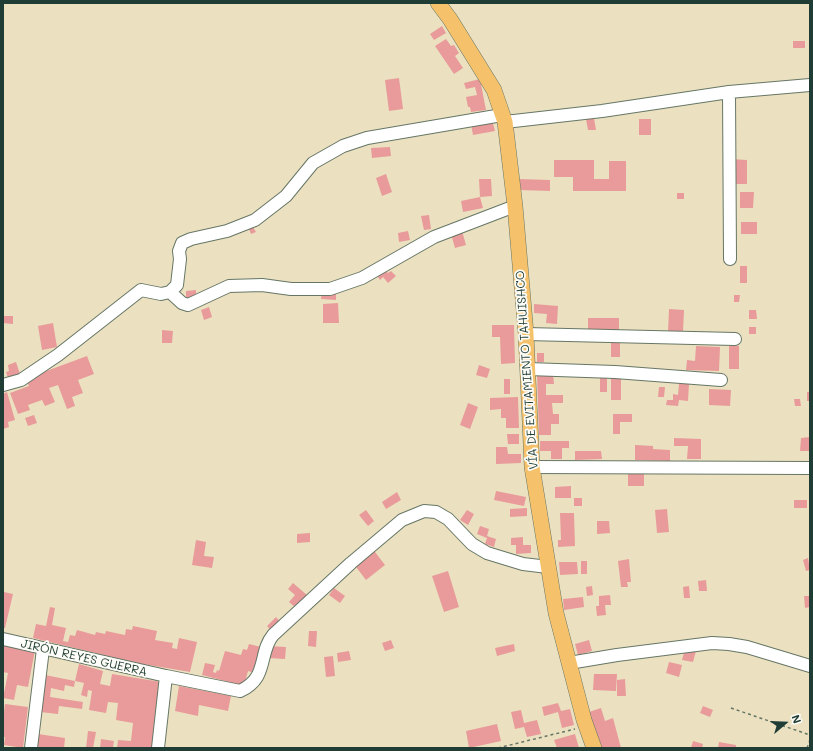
<!DOCTYPE html>
<html>
<head>
<meta charset="utf-8">
<style>
	body { margin:0 }
	#map { position:relative; width:813px; height:751px; overflow:hidden; background:#ebe1c0; font-family:Mali,sans-serif }
	canvas { display:block }
	.frame { position:absolute; inset:0; border:4px solid #1f3d34; pointer-events:none }
	.north { position:absolute; left:765px; top:703px; width:40px; height:40px; -webkit-text-stroke:3px #fdfcf7; paint-order:stroke; rotate:71deg; font-size:11px; font-weight:700; line-height:16px; text-align:center; color:#1f3d34 }
	.north::after { content:''; display:block; margin:auto; width:14px; height:18px; background:#1f3d34; clip-path:polygon(50% 0,100% 100%,50% 72%,0 100%) }
</style>
</head>
<body>
<div id="map">
<canvas width="813" height="751"></canvas>
<div class="frame"></div>
<div class="north">N</div>
</div>
<script>
const context = document.querySelector('canvas').getContext('2d');
context.lineJoin = 'round';
function fillPath(path, color) { context.fillStyle = color; context.fill(path, 'evenodd'); }
function strokePath(path, color, width, dash) { context.strokeStyle = color; context.lineWidth = width; context.lineCap = dash ? 'butt' : 'round'; context.setLineDash(dash || []); context.stroke(path); }
function label(font, color, halo, rows, align = 'center') {
  context.font = font + ' Mali,sans-serif'; context.lineWidth = 3.5; context.setLineDash([]); context.textBaseline = 'middle'; context.strokeStyle = halo; context.fillStyle = color; for (const [text, x, y, turn = 0] of rows) {
    context.save(); context.translate(x, y); context.rotate((+turn || 0) * Math.PI / 180); context.textAlign = isNaN(turn) ? turn : align; if (halo) context.strokeText(text, 0, 0); context.fillText(text, 0, 0); context.restore();
  }
}
fillPath(new Path2D(`
	M 442,26 L 446,33 L 434,40 L 430,34 Z
	M 446,39 L 451,46 L 454,45 L 459,53 L 455,56 L 463,68 L 454,74 L 435,46 Z
	M 793,41 L 805,41 L 805,48 L 793,48 Z
	M 399,78 L 403,109 L 389,111 L 385,80 Z
	M 480,79 L 486,110 L 471,112 L 470,107 L 468,107 L 466,97 L 477,95 L 475,87 L 466,89 L 464,83 Z
	M 594,118 L 596,130 L 588,130 L 586,119 Z
	M 639,119 L 651,119 L 651,135 L 639,135 Z
	M 492,120 L 495,131 L 473,135 L 471,124 Z
	M 390,147 L 391,156 L 372,158 L 371,148 Z
	M 730,159 L 747,160 L 747,184 L 734,184 Z
	M 554,160 L 594,160 L 594,179 L 609,179 L 609,161 L 626,161 L 626,191 L 573,191 L 573,177 L 554,177 Z
	M 386,174 L 392,192 L 382,196 L 376,178 Z
	M 479,179 L 491,179 L 492,196 L 480,197 Z
	M 518,179 L 550,180 L 550,191 L 518,190 Z
	M 740,192 L 754,192 L 753,208 L 740,208 Z
	M 677,193 L 684,193 L 684,199 L 677,199 Z
	M 480,197 L 483,208 L 463,212 L 461,201 Z
	M 429,215 L 431,229 L 424,230 L 421,216 Z
	M 741,222 L 757,222 L 757,234 L 741,234 Z
	M 253,227 L 256,232 L 251,234 L 249,229 Z
	M 408,231 L 410,240 L 399,242 L 398,233 Z
	M 462,231 L 466,245 L 455,248 L 451,234 Z
	M 740,266 L 747,266 L 747,283 L 740,283 Z
	M 383,268 L 388,273 L 391,271 L 396,276 L 388,283 L 383,277 L 380,280 L 376,274 Z
	M 196,290 L 196,300 L 186,300 L 186,291 Z
	M 322,291 L 336,292 L 336,300 L 321,299 Z
	M 734,295 L 740,295 L 739,302 L 734,302 Z
	M 338,303 L 339,323 L 323,323 L 323,304 Z
	M 534,304 L 558,306 L 557,324 L 546,323 L 547,314 L 534,313 Z
	M 209,307 L 212,317 L 204,320 L 201,310 Z
	M 669,309 L 684,310 L 683,332 L 668,332 Z
	M 749,310 L 756,310 L 757,319 L 749,319 Z
	M 3,316 L 13,316 L 13,324 L 3,323 Z
	M 588,318 L 619,318 L 619,331 L 588,331 Z
	M 53,323 L 57,347 L 42,350 L 38,326 Z
	M 492,325 L 514,325 L 515,363 L 501,364 L 500,337 L 492,337 Z
	M 749,327 L 756,327 L 756,334 L 749,334 Z
	M 162,330 L 173,331 L 172,343 L 162,343 Z
	M 611,341 L 620,341 L 620,357 L 611,357 Z
	M 696,346 L 720,347 L 719,371 L 686,370 L 687,360 L 695,361 Z
	M 729,346 L 739,346 L 739,369 L 729,369 Z
	M 537,353 L 544,353 L 544,362 L 537,362 Z
	M 87,356 L 94,374 L 78,380 L 83,393 L 72,397 L 75,406 L 67,409 L 58,385 L 49,388 L 55,402 L 45,406 L 42,400 L 28,405 L 30,410 L 18,414 L 10,393 L 29,386 L 27,382 L 34,379 L 33,376 Z
	M 16,362 L 21,377 L 9,381 L 6,372 L 9,371 L 8,365 Z
	M 479,365 L 490,369 L 487,378 L 476,375 Z
	M 537,374 L 553,374 L 554,384 L 546,384 L 546,395 L 563,395 L 563,403 L 552,403 L 553,414 L 559,414 L 559,424 L 551,424 L 551,435 L 539,435 Z
	M 600,377 L 607,377 L 607,392 L 600,392 Z
	M 611,377 L 621,377 L 621,400 L 611,400 Z
	M 504,379 L 510,379 L 510,394 L 504,394 Z
	M 679,384 L 689,384 L 688,401 L 679,400 L 678,406 L 666,405 L 667,400 L 673,400 L 673,394 L 678,395 Z
	M 659,387 L 665,387 L 664,397 L 658,397 Z
	M 709,389 L 731,390 L 730,406 L 709,405 Z
	M 7,392 L 15,420 L 8,422 L 9,427 L 3,429 L 3,394 Z
	M 807,392 L 810,392 L 810,401 L 807,401 Z
	M 518,397 L 519,428 L 506,428 L 506,418 L 501,418 L 501,409 L 490,410 L 490,398 Z
	M 794,399 L 800,399 L 801,406 L 795,406 Z
	M 468,403 L 478,407 L 470,429 L 460,425 Z
	M 613,414 L 632,414 L 632,422 L 620,422 L 620,434 L 613,434 Z
	M 34,415 L 37,423 L 28,426 L 25,418 Z
	M 507,434 L 519,434 L 519,444 L 508,444 Z
	M 810,437 L 809,451 L 800,451 L 801,438 Z
	M 674,438 L 701,439 L 701,459 L 687,459 L 688,446 L 674,446 Z
	M 540,441 L 569,441 L 569,448 L 562,448 L 562,459 L 551,459 L 551,451 L 540,451 Z
	M 635,445 L 653,446 L 653,449 L 670,450 L 670,461 L 635,460 Z
	M 496,447 L 507,447 L 508,454 L 521,454 L 521,463 L 496,464 Z
	M 575,451 L 601,451 L 602,459 L 575,460 Z
	M 628,472 L 644,472 L 644,486 L 628,486 Z
	M 571,486 L 571,498 L 555,498 L 555,487 Z
	M 496,491 L 526,497 L 524,506 L 494,500 Z
	M 397,492 L 401,500 L 386,509 L 382,502 Z
	M 574,498 L 582,498 L 582,506 L 574,506 Z
	M 794,500 L 807,500 L 807,508 L 794,508 Z
	M 527,508 L 527,516 L 510,517 L 510,509 Z
	M 667,509 L 669,532 L 657,533 L 655,510 Z
	M 366,510 L 374,521 L 368,526 L 359,515 Z
	M 467,510 L 474,514 L 468,525 L 460,520 Z
	M 560,513 L 574,513 L 575,546 L 558,547 L 558,540 L 561,540 Z
	M 597,521 L 609,521 L 610,533 L 597,534 Z
	M 480,526 L 489,529 L 487,536 L 496,539 L 494,547 L 485,544 L 487,538 L 477,534 Z
	M 310,533 L 310,542 L 297,543 L 297,534 Z
	M 523,537 L 523,545 L 531,545 L 531,553 L 516,554 L 516,545 L 511,545 L 511,538 Z
	M 196,540 L 206,542 L 204,556 L 214,557 L 212,568 L 192,565 Z
	M 372,548 L 385,565 L 366,580 L 353,563 Z
	M 808,558 L 810,570 L 806,571 L 803,560 Z
	M 629,559 L 631,582 L 627,582 L 628,587 L 621,587 L 618,561 Z
	M 581,561 L 587,561 L 587,574 L 581,574 Z
	M 559,562 L 577,562 L 578,574 L 560,575 Z
	M 448,571 L 459,607 L 444,612 L 432,576 Z
	M 706,580 L 707,591 L 699,591 L 698,581 Z
	M 293,583 L 307,595 L 296,608 L 289,602 L 295,595 L 288,589 Z
	M 592,586 L 593,595 L 587,596 L 586,587 Z
	M 689,586 L 690,598 L 684,598 L 683,587 Z
	M 334,588 L 345,596 L 340,603 L 329,595 Z
	M 4,592 L 13,594 L 5,628 L 3,628 L 3,598 Z
	M 610,595 L 611,605 L 605,605 L 606,615 L 597,616 L 596,606 L 599,606 L 599,596 Z
	M 804,596 L 810,596 L 810,607 L 805,608 Z
	M 583,597 L 584,607 L 564,610 L 563,599 Z
	M 50,607 L 55,608 L 52,625 L 66,628 L 63,641 L 68,642 L 70,635 L 75,636 L 77,630 L 95,635 L 96,632 L 105,634 L 106,631 L 125,635 L 126,629 L 132,630 L 133,626 L 157,631 L 155,640 L 173,643 L 172,648 L 177,649 L 179,638 L 197,642 L 190,672 L 137,663 L 33,638 L 36,624 L 46,626 Z
	M 276,617 L 282,624 L 273,633 L 267,626 Z
	M 309,631 L 317,631 L 316,647 L 308,646 Z
	M 391,640 L 394,648 L 385,651 L 382,643 Z
	M 589,640 L 592,651 L 578,655 L 575,644 Z
	M 3,643 L 35,650 L 28,687 L 17,685 L 14,700 L 3,698 L 8,673 L 3,672 Z
	M 249,644 L 261,647 L 258,674 L 248,671 L 244,686 L 202,675 L 205,663 L 215,665 L 213,672 L 216,673 L 217,670 L 219,671 L 225,651 L 241,655 L 243,649 L 247,650 Z
	M 514,644 L 515,651 L 497,656 L 495,648 Z
	M 268,646 L 286,647 L 285,659 L 268,658 Z
	M 685,649 L 696,651 L 693,662 L 682,660 Z
	M 349,651 L 351,660 L 338,662 L 337,653 Z
	M 333,656 L 335,676 L 326,677 L 324,657 Z
	M 669,662 L 682,665 L 679,677 L 666,673 Z
	M 79,664 L 103,671 L 100,684 L 110,686 L 112,674 L 161,682 L 153,748 L 117,748 L 118,740 L 131,741 L 133,723 L 116,720 L 118,703 L 108,702 L 106,713 L 89,710 L 92,691 L 88,690 L 87,697 L 81,695 L 84,683 L 75,681 Z
	M 594,674 L 617,674 L 616,691 L 593,690 Z
	M 45,675 L 75,681 L 74,687 L 65,685 L 64,691 L 51,688 L 50,697 L 83,702 L 82,709 L 59,706 L 58,714 L 40,712 Z
	M 625,679 L 626,696 L 617,696 L 617,680 Z
	M 179,686 L 231,696 L 228,711 L 199,705 L 198,716 L 175,711 Z
	M 558,703 L 561,711 L 570,709 L 574,725 L 562,728 L 558,712 L 544,716 L 542,707 Z
	M 5,704 L 28,707 L 23,748 L 4,745 L 5,737 L 3,737 L 3,720 Z
	M 703,706 L 713,710 L 710,717 L 700,713 Z
	M 601,708 L 605,721 L 613,718 L 621,748 L 599,748 L 589,712 Z
	M 521,710 L 524,723 L 537,720 L 541,734 L 527,737 L 524,727 L 515,729 L 511,712 Z
	M 497,724 L 501,741 L 469,748 L 466,731 Z
	M 88,731 L 96,732 L 93,748 L 86,748 Z
	M 38,734 L 65,738 L 64,748 L 37,748 Z
	M 575,734 L 579,748 L 557,748 L 554,740 Z
	M 101,739 L 114,741 L 113,748 L 100,748 Z
	M 693,741 L 703,744 L 702,748 L 691,748 Z
	M 719,742 L 736,745 L 736,748 L 718,748 Z`), '#e89b9a');
const minor = new Path2D(`
	M 729,92 L 730,259
	M 505,122 L 602,111 L 729,92 L 810,85
	M 170,292 L 182,303 L 188,305 L 229,286 L 262,285 L 291,289 L 330,289 L 362,278 L 434,237 L 515,206
	M 526,334 L 735,339
	M 528,369 L 615,372 L 721,380
	M 3,385 L 21,380 L 58,355 L 141,290 L 161,294 L 170,292 L 177,285 L 180,259 L 179,251 L 182,243 L 191,239 L 227,231 L 255,220 L 286,196 L 313,163 L 343,146 L 367,138 L 502,115
	M 532,467 L 810,468
	M 3,639 L 166,676 L 240,691 C 269,678 258,653 273,635 L 351,563 L 402,520 L 424,511 L 436,512 L 448,519 L 472,544 L 487,553 L 523,564 L 548,567
	M 569,663 L 617,655 L 712,643 L 729,644 L 747,647 L 810,666
	M 31,748 L 43,649
	M 158,748 L 166,676`);
const major = new Path2D(`
	M 438,3 L 450,19 L 494,90 L 505,122 L 515,206 L 526,334 L 532,467 L 556,613 L 584,720 L 594,748`);
strokePath(minor, '#667665', 14);
strokePath(major, '#667665', 16);
strokePath(new Path2D(`
	M 731,708 L 810,735
	M 498,748 L 575,729
	M 807,748 L 810,740`), '#667665', 1.5, [3, 3]);
strokePath(minor, '#fff', 12);
strokePath(major, '#f6c16b', 15);
label('12px', '#1f3d34', '#fdfcf7', [
	["VÍA DE EVITAMIENTO TAHUISHCO",527,370,-94],
	["JIRÓN REYES GUERRA",84,658,13]
]);
</script>
</body>
</html>
